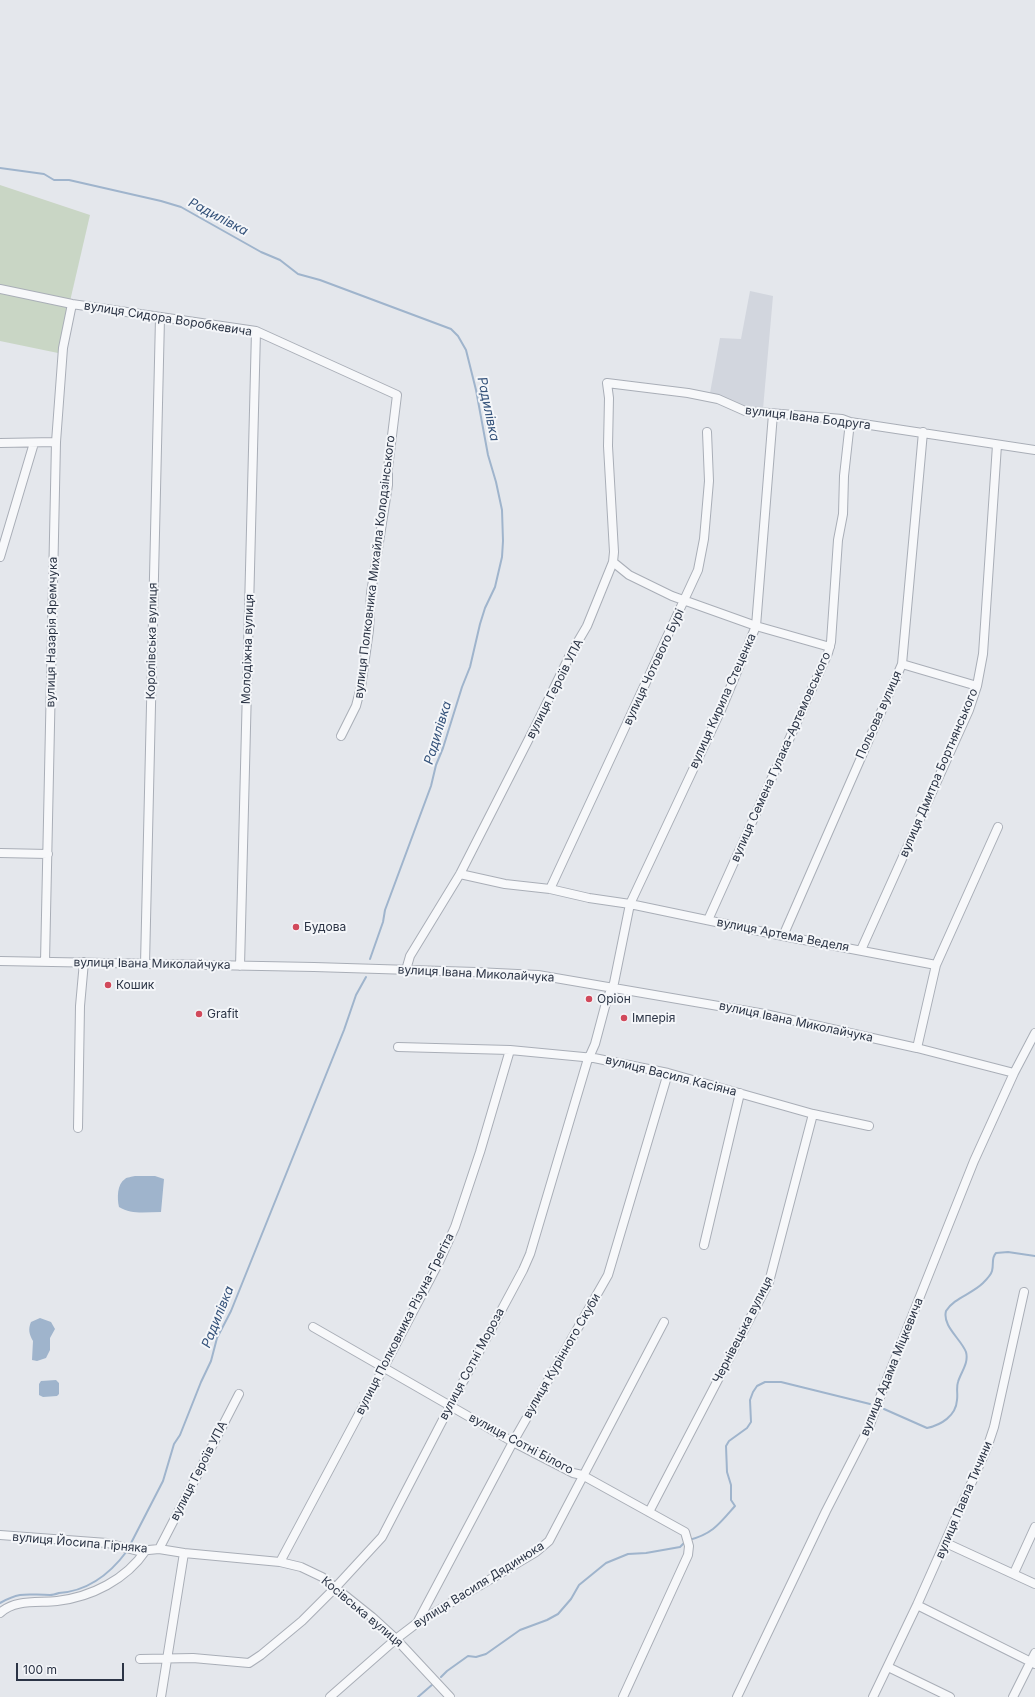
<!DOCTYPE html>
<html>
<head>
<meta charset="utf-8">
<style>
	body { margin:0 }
	#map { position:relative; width:1035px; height:1697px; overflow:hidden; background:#e4e7ec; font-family:Inter,sans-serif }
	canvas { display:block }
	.scale { position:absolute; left:16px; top:1663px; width:108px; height:18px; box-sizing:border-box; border:2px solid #2b3445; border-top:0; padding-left:5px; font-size:12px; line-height:14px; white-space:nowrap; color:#2b3445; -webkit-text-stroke:3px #f4f6f9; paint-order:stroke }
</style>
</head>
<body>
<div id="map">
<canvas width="1035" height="1697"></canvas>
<div class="scale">100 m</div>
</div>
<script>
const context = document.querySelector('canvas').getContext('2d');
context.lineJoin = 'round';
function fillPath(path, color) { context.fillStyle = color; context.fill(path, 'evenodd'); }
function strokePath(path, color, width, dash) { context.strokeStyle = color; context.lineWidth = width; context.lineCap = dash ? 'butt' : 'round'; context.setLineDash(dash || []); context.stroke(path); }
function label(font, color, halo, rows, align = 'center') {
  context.font = font + ' Inter,sans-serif'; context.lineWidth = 4; context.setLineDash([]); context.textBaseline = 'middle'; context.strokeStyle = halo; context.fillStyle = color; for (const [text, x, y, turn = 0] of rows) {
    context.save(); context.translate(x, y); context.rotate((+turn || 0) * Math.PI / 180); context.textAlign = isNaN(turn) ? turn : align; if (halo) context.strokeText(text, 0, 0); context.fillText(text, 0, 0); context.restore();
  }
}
fillPath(new Path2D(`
	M 750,291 L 773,296 L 763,409 L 742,407 L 710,393 L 720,338 L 741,339 Z`), '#d2d6de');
fillPath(new Path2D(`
	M 0,185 L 90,215 L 58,353 L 0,341 Z`), '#c9d6c5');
fillPath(new Path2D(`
	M 135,1176 L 155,1176 L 164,1179 L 161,1212 C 146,1212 132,1215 119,1207 C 117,1198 117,1184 125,1179 C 127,1177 132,1177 135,1176 Z
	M 40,1318 L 51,1322 L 55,1329 L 50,1338 L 50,1350 L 46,1358 L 37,1361 L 32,1360 L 33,1341 C 29,1334 28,1329 31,1322 Z
	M 56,1380 L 59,1383 L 59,1394 L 57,1396 L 43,1397 L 39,1395 L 39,1384 L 41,1381 Z`), '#9fb4cc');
strokePath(new Path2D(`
	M 0,168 L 44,174 L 54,180 L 69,180 L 161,201 L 181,207 L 261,252 L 280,260 L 298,274 L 320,280 L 451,329 L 458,336 L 466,350 L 476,390 L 488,455 L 496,482 L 502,510 L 503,541 L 502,557 L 495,587 L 485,608 L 480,624 L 470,667 L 462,687 L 443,748 L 436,765 L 431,786 L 385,910 L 383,922 L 370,959
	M 884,1409 L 927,1428 C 941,1425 956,1416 957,1400 C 958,1394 956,1388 958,1382 C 961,1372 969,1363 966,1352 C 961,1339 942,1326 946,1311 C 954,1298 972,1294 983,1283 C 986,1280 991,1275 992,1271 C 994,1264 991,1258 996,1253 L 1008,1252 L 1035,1256
	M 689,1540 C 713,1534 720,1523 735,1506 L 731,1500 L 731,1485 L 727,1472 L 726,1446 L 729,1441 L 747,1428 L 751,1422 L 750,1400 L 753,1392 L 757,1386 L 765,1382 L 781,1382 L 870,1404
	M 129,1547 L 163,1481 L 174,1444 L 180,1435 L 201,1382 L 211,1361 L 217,1338 L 231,1311 L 344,1030 L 356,995 L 366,977
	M 0,1603 C 22,1591 27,1595 50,1595 C 53,1595 56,1594 59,1593 C 88,1591 110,1574 127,1551
	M 441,1677 L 447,1671 L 468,1656 L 476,1657 L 486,1654 L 520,1630 L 547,1620 L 558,1614 L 571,1599 L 579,1585 L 606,1563 L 628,1554 L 646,1553 L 680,1547 L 685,1542
	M 418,1697 L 433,1684`), '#9fb4cc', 2);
const minor = new Path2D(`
	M 0,289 L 72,304 L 256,331 L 397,395 L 388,468 L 388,485 L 371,593 L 369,630 L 361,687 L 356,706 L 341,736
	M 0,443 L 56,442
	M 0,557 L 34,443
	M 613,562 L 629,575 L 672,596 L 756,626 L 830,647
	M 902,664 L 977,686
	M 0,853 L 48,854
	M 460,874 L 505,884 L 550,889 L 589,898 L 630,904 L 783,936 L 936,965
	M 550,889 L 698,570 L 704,539 L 709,481 L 707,432
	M 708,920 L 828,653 L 831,642 L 838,540 L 843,514 L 844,476 L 850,422
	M 783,936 L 902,664 L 923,432
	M 861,950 L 969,710 L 977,686 L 983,654 L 997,445
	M 0,961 L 314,967 L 476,972 L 538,975 L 765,1014 L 917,1048 L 1014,1073
	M 45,962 L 56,442 L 63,348 L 72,304
	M 145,964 L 160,318
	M 240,966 L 256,331
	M 406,970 L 410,956 L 460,874 L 539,719 L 570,655 L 587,626 L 613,562 L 614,552 L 608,446 L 609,398 L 607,383 L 688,393 L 718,399 L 745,411 L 842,419 L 850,422 L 1035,450
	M 398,1047 L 510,1050 L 594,1058 L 668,1073 L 813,1114 L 869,1126
	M 917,1048 L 936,965 L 998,827
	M 78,1128 L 80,1006 L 84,962
	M 704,1245 L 740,1093
	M 313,1327 L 513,1442 L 573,1473 L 582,1475 L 685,1532 L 689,1546 L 688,1555 L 623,1697
	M 649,1512 L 769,1282 L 813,1114
	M 0,1535 L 107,1543 L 138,1551 L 159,1549 L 184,1553 L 280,1562 L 301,1567 L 322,1577 L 372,1617 L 396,1639 L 450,1697
	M 946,1543 L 1035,1584
	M 159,1549 L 239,1394
	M 280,1562 L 383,1369 L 439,1262 L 455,1227 L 480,1152 L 510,1050
	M 1014,1573 L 1035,1527
	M 917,1605 L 1035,1664
	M 0,1613 C 15,1599 38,1603 57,1601 C 91,1597 126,1580 146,1550
	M 417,1623 L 513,1442 L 608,1275 L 668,1073
	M 140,1659 L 193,1658 L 249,1663 L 261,1655 L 302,1621 L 335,1588 L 382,1537 L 450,1406 L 523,1270 L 530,1254 L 587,1062 L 595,1044 L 607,999 L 614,983 L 630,904 L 721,710 L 756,626 L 773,414
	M 888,1667 L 950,1697
	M 161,1697 L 184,1553
	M 330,1697 L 396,1639 L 417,1623 L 536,1552 L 549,1541 L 664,1322
	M 737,1697 L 826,1511 L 869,1427 L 885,1384 L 974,1161 L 1014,1073 L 1035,1033
	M 873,1697 L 917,1605 L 987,1448 L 994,1427 L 1024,1292
	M 1013,1697 L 1035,1653`);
strokePath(minor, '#a9aeb7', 10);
strokePath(minor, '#f7f8fa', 8);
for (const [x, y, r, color] of [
	[296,927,4,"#d1495b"],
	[108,985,4,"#d1495b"],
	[589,999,4,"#d1495b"],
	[199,1014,4,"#d1495b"],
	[624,1018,4,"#d1495b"]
]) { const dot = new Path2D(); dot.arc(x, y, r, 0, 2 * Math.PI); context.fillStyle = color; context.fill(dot); strokePath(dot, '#f4f6f9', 1.5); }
label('12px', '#2b3445', '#f4f6f9', [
	["вулиця Сидора Воробкевича",168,319,9],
	["вулиця Івана Бодруга",808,418,7],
	["вулиця Полковника Михайла Колодзінського",375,567,-83],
	["вулиця Назарія Яремчука",52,632,-89],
	["Королівська вулиця",152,641,-89],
	["Молодіжна вулиця",248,649,-88],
	["вулиця Чотового Бурі",654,667,-65],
	["вулиця Героїв УПА",555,689,-63],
	["вулиця Кирила Стеценка",723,701,-66],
	["Польова вулиця",879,715,-66],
	["вулиця Семена Гулака-Артемовського",781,757,-66],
	["вулиця Дмитра Бортнянського",939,773,-67],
	["вулиця Артема Веделя",783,935,11],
	["вулиця Івана Миколайчука",152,964,1],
	["вулиця Івана Миколайчука",476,974,3],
	["вулиця Івана Миколайчука",796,1022,12],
	["вулиця Василя Касіяна",671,1076,14],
	["вулиця Полковника Різуна-Грегіта",405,1324,-63],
	["Чернівецька вулиця",743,1330,-63],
	["вулиця Курінного Скуби",562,1356,-60],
	["вулиця Сотні Мороза",472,1364,-62],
	["вулиця Адама Міцкевича",892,1367,-68],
	["вулиця Сотні Білого",521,1444,28],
	["вулиця Героїв УПА",199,1471,-63],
	["вулиця Павла Тичини",964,1500,-67],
	["вулиця Йосипа Гірняка",80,1543,5],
	["вулиця Василя Дядинюка",479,1585,-32],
	["Косівська вулиця",362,1612,40]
]);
label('12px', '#2b3445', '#f4f6f9', [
	["Будова",304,927],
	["Кошик",116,985],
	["Оріон",597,999],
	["Grafit",207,1014],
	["Імперія",632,1018]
], 'left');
label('italic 13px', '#34527a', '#f4f6f9', [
	["Радилівка",218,217,28],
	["Радилівка",488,409,78],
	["Радилівка",438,733,-73],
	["Радилівка",218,1317,-68]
]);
</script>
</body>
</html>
